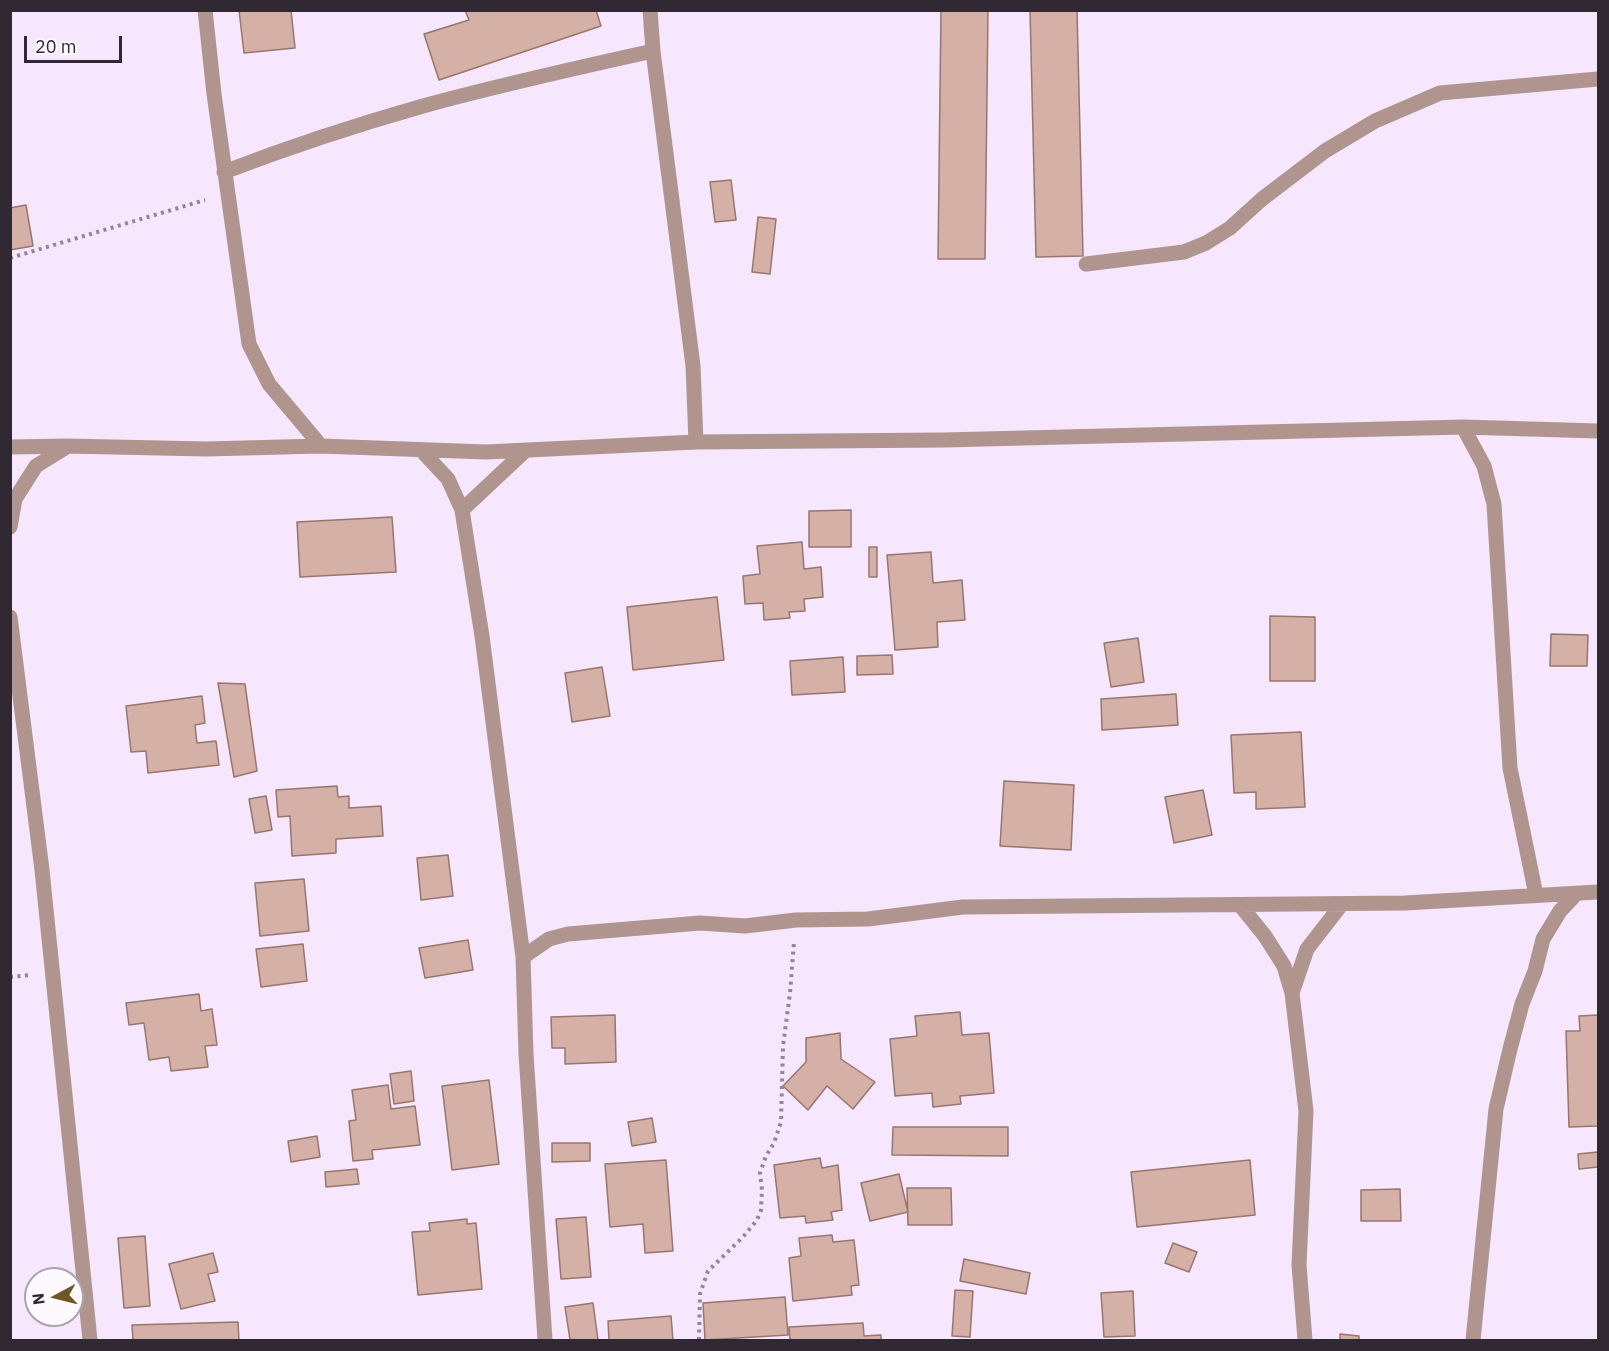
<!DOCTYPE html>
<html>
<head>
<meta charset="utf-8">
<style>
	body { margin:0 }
	#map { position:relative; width:1609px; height:1351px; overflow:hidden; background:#f6e6fe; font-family:"IBM Plex Sans",sans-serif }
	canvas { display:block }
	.frame { position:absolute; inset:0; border:12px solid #302833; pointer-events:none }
	.north { position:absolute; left:24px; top:1267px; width:60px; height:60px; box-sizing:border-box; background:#fcf8fe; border:2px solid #aaa5ad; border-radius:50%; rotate:263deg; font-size:16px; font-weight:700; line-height:24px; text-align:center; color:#302833 }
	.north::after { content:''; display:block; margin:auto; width:21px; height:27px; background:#6e5727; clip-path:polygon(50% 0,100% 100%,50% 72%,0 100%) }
	.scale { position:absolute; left:24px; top:36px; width:98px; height:27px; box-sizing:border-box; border:3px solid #302833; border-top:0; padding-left:8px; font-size:18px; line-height:21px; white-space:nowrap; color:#302833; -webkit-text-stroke:4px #fcf8fe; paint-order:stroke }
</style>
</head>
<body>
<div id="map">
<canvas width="1609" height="1351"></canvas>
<div class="frame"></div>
<div class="north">N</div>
<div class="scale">20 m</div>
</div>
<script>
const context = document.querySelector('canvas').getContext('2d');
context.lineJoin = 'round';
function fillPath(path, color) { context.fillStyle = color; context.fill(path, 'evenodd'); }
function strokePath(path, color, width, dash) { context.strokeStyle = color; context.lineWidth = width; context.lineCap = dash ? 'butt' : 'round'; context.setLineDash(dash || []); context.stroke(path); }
const building = new Path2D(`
	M 239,10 L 291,10 L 295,48 L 244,53 Z
	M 465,10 L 596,10 L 601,26 L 439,80 L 424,34 L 469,20 Z
	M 941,10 L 988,10 L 985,259 L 938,259 Z
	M 1030,10 L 1077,10 L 1083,256 L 1036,257 Z
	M 731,180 L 736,220 L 715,222 L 710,182 Z
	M 26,205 L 33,246 L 10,250 L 10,208 Z
	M 758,217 L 776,219 L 770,274 L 752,272 Z
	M 851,510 L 851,547 L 809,547 L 809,511 Z
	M 392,517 L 396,572 L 300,577 L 297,522 Z
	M 802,542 L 804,569 L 821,567 L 823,597 L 804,599 L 805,611 L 789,612 L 790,618 L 764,620 L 763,603 L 745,604 L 743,576 L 760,574 L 757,546 Z
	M 869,547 L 877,547 L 877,577 L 869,577 Z
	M 931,552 L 933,583 L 962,580 L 965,620 L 937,622 L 938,647 L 895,650 L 887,555 Z
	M 717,597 L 724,660 L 633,670 L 627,607 Z
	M 1270,616 L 1315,617 L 1315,681 L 1270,681 Z
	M 1551,634 L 1588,635 L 1587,666 L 1550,666 Z
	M 1138,638 L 1144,682 L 1111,687 L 1104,643 Z
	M 892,655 L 893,674 L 857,675 L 857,656 Z
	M 843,657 L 845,692 L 792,695 L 790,661 Z
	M 602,667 L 610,716 L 572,722 L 565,673 Z
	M 218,683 L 245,684 L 257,771 L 234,777 Z
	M 1176,694 L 1178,725 L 1102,730 L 1101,699 Z
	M 202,696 L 205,723 L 195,725 L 197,743 L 216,741 L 219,765 L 148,773 L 146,751 L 131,752 L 126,706 Z
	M 1301,732 L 1305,807 L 1256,809 L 1256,792 L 1234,793 L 1231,735 Z
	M 1004,781 L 1074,785 L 1071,850 L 1000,846 Z
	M 337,786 L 338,797 L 349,796 L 349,808 L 381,806 L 383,836 L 336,839 L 336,853 L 292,856 L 290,816 L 278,817 L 276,790 Z
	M 1203,790 L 1212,835 L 1174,843 L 1165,797 Z
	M 266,796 L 272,830 L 255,833 L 249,799 Z
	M 448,855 L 453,896 L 421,900 L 417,858 Z
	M 304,879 L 309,931 L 260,936 L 255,883 Z
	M 468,940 L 473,970 L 425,978 L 419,948 Z
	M 303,944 L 307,981 L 261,987 L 256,949 Z
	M 199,994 L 201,1011 L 212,1009 L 217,1045 L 205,1046 L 208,1067 L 171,1071 L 169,1057 L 149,1060 L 144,1023 L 129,1025 L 126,1003 Z
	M 960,1012 L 962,1035 L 989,1033 L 994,1093 L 960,1096 L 961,1104 L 933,1107 L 932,1093 L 895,1096 L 890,1039 L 917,1036 L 915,1016 Z
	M 615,1015 L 616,1062 L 565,1064 L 565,1048 L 552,1048 L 551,1017 Z
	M 1598,1015 L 1598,1126 L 1569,1127 L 1566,1031 L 1580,1031 L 1579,1016 Z
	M 840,1033 L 841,1059 L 875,1082 L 853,1109 L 827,1086 L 808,1110 L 783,1086 L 806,1062 L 806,1038 Z
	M 411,1071 L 414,1101 L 394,1104 L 390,1074 Z
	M 489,1080 L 499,1164 L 452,1170 L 442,1086 Z
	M 388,1085 L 391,1109 L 415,1106 L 420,1145 L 372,1150 L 373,1159 L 353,1161 L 349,1121 L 356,1120 L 352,1090 Z
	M 652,1118 L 656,1142 L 632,1146 L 628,1122 Z
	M 893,1127 L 1008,1127 L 1008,1156 L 892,1155 Z
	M 317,1136 L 320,1157 L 291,1162 L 288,1141 Z
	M 552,1143 L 590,1143 L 590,1161 L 552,1162 Z
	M 1598,1152 L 1598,1167 L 1579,1169 L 1578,1154 Z
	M 820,1158 L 822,1168 L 838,1165 L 842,1210 L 831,1212 L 833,1220 L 806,1223 L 805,1216 L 780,1218 L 774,1165 Z
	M 666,1160 L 673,1251 L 645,1253 L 643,1224 L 610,1227 L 605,1164 Z
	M 1250,1160 L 1255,1215 L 1137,1227 L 1131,1172 Z
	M 357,1169 L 359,1184 L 326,1187 L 325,1172 Z
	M 899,1174 L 908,1212 L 870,1221 L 861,1183 Z
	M 907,1188 L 951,1188 L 952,1225 L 908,1225 Z
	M 1400,1189 L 1401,1221 L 1361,1221 L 1361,1190 Z
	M 586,1217 L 591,1277 L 561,1279 L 556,1219 Z
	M 467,1219 L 467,1224 L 476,1223 L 482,1289 L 418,1295 L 412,1232 L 430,1231 L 429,1223 Z
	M 832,1235 L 833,1242 L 854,1240 L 859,1285 L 851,1286 L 852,1295 L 793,1301 L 789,1258 L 801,1256 L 799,1238 Z
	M 145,1236 L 150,1306 L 124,1308 L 118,1238 Z
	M 1173,1243 L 1197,1252 L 1189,1272 L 1165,1263 Z
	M 213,1253 L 218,1272 L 208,1274 L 215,1301 L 181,1309 L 169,1264 Z
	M 964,1259 L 1030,1273 L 1026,1294 L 960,1281 Z
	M 955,1290 L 973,1291 L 970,1337 L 952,1336 Z
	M 1133,1291 L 1135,1336 L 1104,1337 L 1101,1293 Z
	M 785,1297 L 788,1335 L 705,1340 L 703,1303 Z
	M 593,1303 L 598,1340 L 570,1340 L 565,1307 Z
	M 671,1316 L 673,1340 L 609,1340 L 608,1321 Z
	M 238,1322 L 239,1340 L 133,1340 L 132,1325 Z
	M 863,1323 L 864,1336 L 881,1335 L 881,1340 L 790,1340 L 789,1327 Z
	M 1340,1334 L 1359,1336 L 1359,1340 L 1340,1340 Z`);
fillPath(building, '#d4b0a6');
strokePath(building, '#98766d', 1.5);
strokePath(new Path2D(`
	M 10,258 L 205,200
	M 10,977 L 30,975
	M 699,1340 L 700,1294 L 708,1271 L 743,1237 L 757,1220 L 761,1210 L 762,1190 L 760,1173 L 766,1156 L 774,1143 L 781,1122 L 783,1046 L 790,993 L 794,942`), '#918596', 4, [3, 4.5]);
strokePath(new Path2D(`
	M 205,10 L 214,94 L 249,344 L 269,384 L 321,446
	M 650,10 L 653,51 L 693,366 L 696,442
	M 224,172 C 289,147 356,125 423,106 C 499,85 576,68 653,51
	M 1086,264 L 1184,252 L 1206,243 L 1230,228 L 1262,199 L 1325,151 L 1375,121 L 1440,93 L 1598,79
	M 1463,427 L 1484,466 L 1494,504 L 1510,768 L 1536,895
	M 10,447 L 67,446 L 206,449 L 321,446 L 486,452 L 696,442 L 944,440 L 1463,427 L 1598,431
	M 421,450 L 448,479 L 462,510 L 482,636 L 523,957 L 526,1054 L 545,1340
	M 462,510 L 526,450
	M 10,527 L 15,499 L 36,466 L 65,448
	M 10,617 L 42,870 L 90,1340
	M 1240,905 L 1265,936 L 1284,966 L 1292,993 L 1306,1111 L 1299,1265 L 1305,1340
	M 523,957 L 549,939 L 568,934 L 700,923 L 745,926 L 796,920 L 868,919 L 963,907 L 1405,903 L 1598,892
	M 1292,993 L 1307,949 L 1342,904
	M 1473,1340 L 1496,1109 L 1510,1049 L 1522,1004 L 1535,971 L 1543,939 L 1560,911 L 1577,893`), '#af958e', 15);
</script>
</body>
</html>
